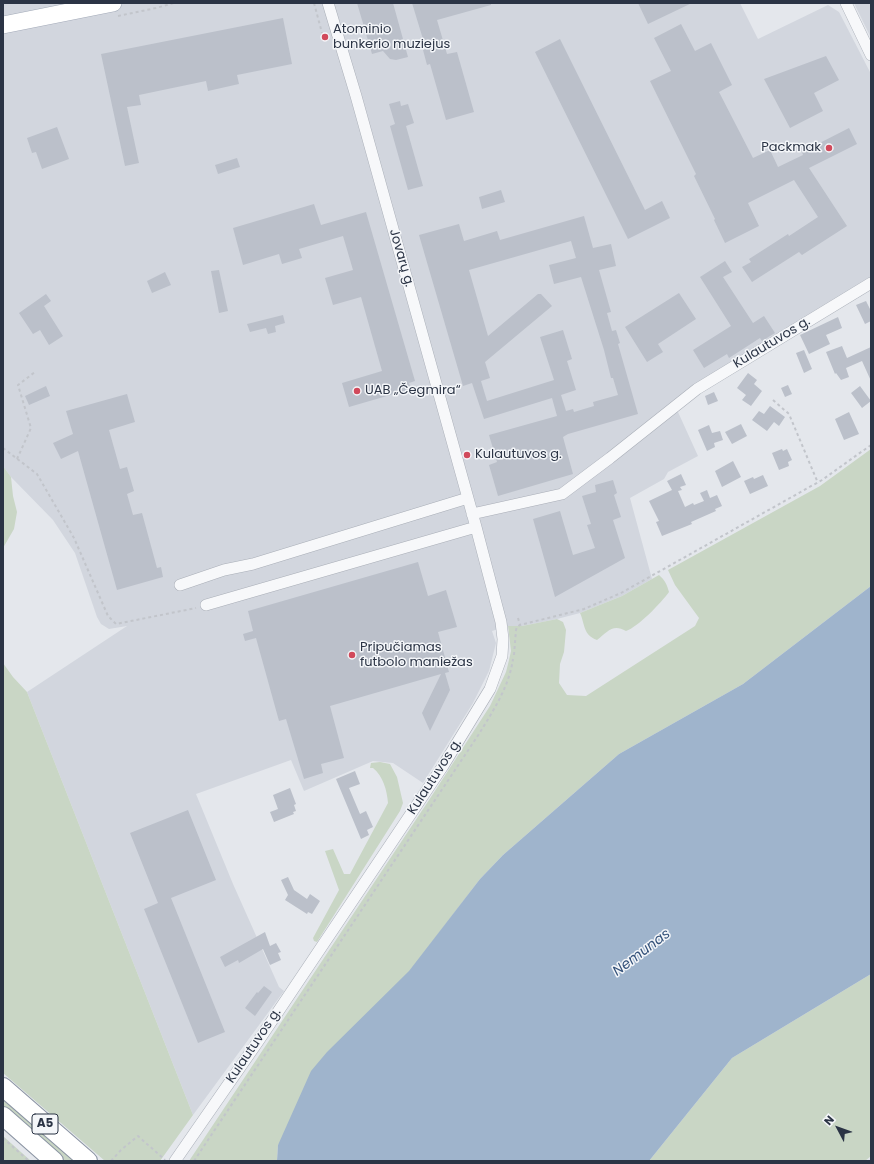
<!DOCTYPE html>
<html>
<head>
<meta charset="utf-8">
<style>
	body { margin:0 }
	#map { position:relative; width:874px; height:1164px; overflow:hidden; background:#e4e7ec; font-family:Poppins,sans-serif }
	canvas { display:block }
	.frame { position:absolute; inset:0; border:4px solid #2b3445; pointer-events:none }
	.north { position:absolute; left:818px; top:1108px; width:40px; height:40px; -webkit-text-stroke:3px #f4f6f9; paint-order:stroke; rotate:311deg; font-size:11px; font-weight:700; line-height:16px; text-align:center; color:#2b3445 }
	.north::after { content:''; display:block; margin:auto; width:14px; height:18px; background:#2b3445; clip-path:polygon(50% 0,100% 100%,50% 72%,0 100%) }
</style>
</head>
<body>
<div id="map">
<canvas width="874" height="1164"></canvas>
<div class="frame"></div>
<div class="north">N</div>
</div>
<script>
const context = document.querySelector('canvas').getContext('2d');
context.lineJoin = 'round';
function fillPath(path, color) { context.fillStyle = color; context.fill(path, 'evenodd'); }
function strokePath(path, color, width, dash) { context.strokeStyle = color; context.lineWidth = width; context.lineCap = dash ? 'butt' : 'round'; context.setLineDash(dash || []); context.stroke(path); }
function label(font, color, halo, rows, align = 'center') {
  context.font = font + ' Poppins,sans-serif'; context.lineWidth = 3; context.setLineDash([]); context.textBaseline = 'middle'; context.strokeStyle = halo; context.fillStyle = color; for (const [text, x, y, turn = 0] of rows) {
    context.save(); context.translate(x, y); context.rotate((+turn || 0) * Math.PI / 180); context.textAlign = isNaN(turn) ? turn : align; if (halo) context.strokeText(text, 0, 0); context.fillText(text, 0, 0); context.restore();
  }
}
fillPath(new Path2D(`
	M 3,3 L 740,3 L 758,39 L 828,5 L 839,12 L 871,74 L 871,279 L 673,401 L 698,456 L 668,472 L 664,479 L 630,498 L 652,579 L 622,596 L 580,613 L 557,619 L 522,626 L 508,626 L 492,631 L 496,643 L 489,671 L 473,703 L 423,783 L 393,763 L 373,761 L 304,791 L 291,760 L 196,794 L 233,884 L 279,987 L 284,991 L 193,1115 L 27,692 L 127,626 L 109,629 L 101,624 L 97,617 L 75,553 L 53,520 L 11,477 L 3,466 Z
	M 854,3 L 871,3 L 871,38 Z`), '#d2d6de');
fillPath(new Path2D(`
	M 871,449 L 871,586 L 743,684 L 619,754 L 503,855 L 480,879 L 278,1145 L 277,1161 L 189,1161 L 429,800 L 490,706 L 506,672 L 509,660 L 511,651 L 508,626 L 522,626 L 557,619 L 563,622 L 566,630 L 564,652 L 560,664 L 559,683 L 567,695 L 586,696 L 695,626 L 699,618 L 675,585 L 668,570 L 820,486 Z
	M 3,466 L 11,477 L 13,496 L 17,512 L 14,529 L 3,548 Z
	M 659,575 C 665,580 667,585 669,592 C 661,603 638,627 626,631 C 613,623 607,632 597,640 C 583,635 585,624 580,613 L 622,596 Z
	M 3,663 L 13,677 L 27,692 L 193,1115 L 160,1161 L 105,1161 L 3,1073 Z
	M 380,762 L 390,764 L 397,777 L 403,803 L 400,811 L 317,942 L 314,941 L 313,938 L 339,890 L 325,851 L 333,849 L 344,874 L 350,874 L 388,803 C 387,790 383,776 373,768 L 370,768 L 371,763 Z
	M 871,974 L 871,1156 L 865,1161 L 649,1161 L 732,1058 Z
	M 3,1095 L 77,1161 L 64,1161 L 3,1107 Z
	M 3,1136 L 31,1161 L 3,1161 Z`), '#c9d6c5');
fillPath(new Path2D(`
	M 871,586 L 871,974 L 732,1058 L 649,1161 L 277,1161 L 278,1145 L 311,1071 L 327,1052 L 409,971 L 480,879 L 503,855 L 619,754 L 743,684 Z`), '#9fb4cc');
fillPath(new Path2D(`
	M 357,3 L 393,3 L 408,57 L 396,60 L 390,59 L 383,51 L 372,54 Z
	M 412,3 L 491,3 L 491,5 L 437,20 L 447,54 L 457,52 L 474,112 L 446,120 L 430,64 L 427,65 L 423,50 L 426,49 Z
	M 638,3 L 692,3 L 648,24 Z
	M 283,18 L 292,64 L 237,75 L 239,84 L 208,91 L 206,81 L 139,95 L 141,105 L 127,107 L 139,163 L 125,166 L 101,54 Z
	M 681,24 L 695,51 L 711,43 L 732,85 L 719,92 L 753,158 L 770,150 L 778,167 L 803,155 L 802,152 L 849,128 L 857,144 L 809,168 L 847,226 L 802,255 L 799,252 L 752,282 L 742,267 L 751,262 L 749,259 L 788,234 L 789,236 L 818,217 L 794,180 L 748,203 L 759,226 L 725,243 L 714,220 L 715,219 L 694,176 L 696,174 L 650,81 L 671,71 L 654,38 Z
	M 560,39 L 645,210 L 662,201 L 670,218 L 628,239 L 535,52 Z
	M 826,56 L 839,80 L 814,93 L 823,111 L 790,128 L 764,79 Z
	M 400,101 L 401,106 L 408,104 L 414,123 L 406,126 L 423,186 L 408,190 L 390,126 L 395,124 L 389,104 Z
	M 57,127 L 69,159 L 42,169 L 36,152 L 32,153 L 27,138 Z
	M 237,158 L 240,167 L 218,174 L 215,165 Z
	M 501,190 L 505,202 L 482,209 L 479,197 Z
	M 314,204 L 321,225 L 366,212 L 415,381 L 409,383 L 411,389 L 349,407 L 342,383 L 382,371 L 361,297 L 333,305 L 325,278 L 353,270 L 343,236 L 299,249 L 302,258 L 282,264 L 279,254 L 243,265 L 233,228 Z
	M 584,216 L 593,248 L 611,244 L 616,266 L 599,270 L 611,312 L 607,313 L 612,331 L 616,330 L 620,343 L 618,344 L 638,414 L 568,434 L 563,437 L 573,474 L 498,496 L 489,465 L 497,462 L 489,435 L 557,416 L 552,398 L 484,419 L 472,383 L 463,386 L 419,235 L 459,224 L 464,241 L 497,231 L 500,240 ZM 571,241 L 576,258 L 549,265 L 554,284 L 581,277 L 604,350 L 611,378 L 613,378 L 618,395 L 593,402 L 594,406 L 574,412 L 573,409 L 566,411 L 561,395 L 576,390 L 567,361 L 572,359 L 563,330 L 540,337 L 554,380 L 487,401 L 481,381 L 490,378 L 485,362 L 552,306 L 541,294 L 538,294 L 488,336 L 469,270 Z
	M 725,261 L 732,272 L 723,277 L 753,323 L 764,316 L 775,333 L 762,341 L 760,338 L 729,358 L 727,354 L 704,368 L 693,350 L 731,326 L 700,277 Z
	M 219,270 L 228,311 L 219,313 L 211,271 Z
	M 165,272 L 171,285 L 152,293 L 147,281 Z
	M 679,293 L 696,319 L 658,344 L 663,352 L 647,362 L 625,327 Z
	M 46,294 L 51,301 L 44,306 L 63,336 L 49,345 L 40,330 L 33,334 L 19,313 Z
	M 866,301 L 871,311 L 871,321 L 865,324 L 856,305 Z
	M 283,315 L 285,323 L 275,326 L 276,332 L 268,334 L 266,328 L 250,332 L 247,324 Z
	M 838,317 L 842,328 L 826,335 L 830,344 L 809,354 L 800,335 Z
	M 842,346 L 847,358 L 871,347 L 871,381 L 862,361 L 846,368 L 849,377 L 841,380 L 836,373 L 835,374 L 826,352 Z
	M 804,350 L 812,369 L 804,373 L 796,353 Z
	M 748,373 L 757,380 L 754,384 L 762,391 L 751,406 L 742,400 L 746,395 L 737,388 Z
	M 788,385 L 792,394 L 785,397 L 781,388 Z
	M 46,386 L 50,396 L 29,405 L 25,396 Z
	M 860,386 L 871,401 L 862,408 L 851,393 Z
	M 714,392 L 718,401 L 708,405 L 705,396 Z
	M 127,394 L 135,422 L 109,430 L 120,469 L 127,467 L 134,491 L 127,494 L 133,515 L 142,513 L 157,568 L 161,567 L 163,577 L 117,590 L 78,451 L 61,459 L 53,443 L 73,434 L 66,411 Z
	M 770,406 L 785,417 L 779,426 L 774,422 L 767,431 L 752,420 L 759,411 L 764,414 Z
	M 849,412 L 859,434 L 844,440 L 835,419 Z
	M 741,424 L 747,436 L 732,444 L 725,432 Z
	M 709,425 L 712,433 L 720,431 L 723,440 L 714,443 L 715,447 L 707,451 L 698,430 Z
	M 782,449 L 783,451 L 787,449 L 792,460 L 788,462 L 789,466 L 779,470 L 772,453 Z
	M 733,461 L 741,477 L 722,487 L 715,471 Z
	M 681,474 L 686,485 L 680,487 L 682,490 L 678,491 L 685,507 L 693,503 L 694,505 L 704,501 L 700,493 L 707,490 L 710,498 L 717,495 L 722,506 L 715,509 L 716,511 L 691,522 L 692,524 L 662,536 L 656,522 L 659,521 L 649,501 L 672,490 L 667,481 Z
	M 763,475 L 768,486 L 750,494 L 744,481 L 753,477 L 754,479 Z
	M 613,480 L 617,493 L 614,495 L 621,517 L 613,520 L 625,558 L 555,597 L 533,519 L 560,511 L 573,555 L 595,548 L 587,525 L 591,524 L 582,496 L 596,492 L 595,485 Z
	M 418,562 L 428,596 L 446,590 L 457,627 L 438,632 L 449,672 L 445,673 L 450,690 L 430,731 L 422,713 L 441,674 L 330,706 L 344,758 L 321,764 L 323,773 L 304,779 L 286,719 L 279,721 L 256,638 L 245,641 L 243,634 L 253,631 L 248,611 Z
	M 355,771 L 360,784 L 349,788 L 360,814 L 366,811 L 373,827 L 367,830 L 369,835 L 361,839 L 336,779 Z
	M 290,788 L 296,804 L 294,805 L 296,811 L 293,812 L 294,814 L 274,822 L 270,812 L 278,809 L 273,795 Z
	M 188,810 L 216,880 L 171,898 L 225,1032 L 198,1043 L 144,909 L 158,903 L 130,833 Z
	M 288,877 L 294,890 L 307,899 L 310,894 L 320,901 L 312,914 L 308,912 L 307,914 L 285,900 L 288,895 L 281,880 Z
	M 265,932 L 270,946 L 276,943 L 281,952 L 278,953 L 281,960 L 270,965 L 263,949 L 239,963 L 238,960 L 225,967 L 220,957 Z
	M 264,986 L 272,992 L 255,1016 L 245,1008 L 257,992 L 258,993 Z`), '#bbc0ca');
const minor = new Path2D(`
	M 846,3 L 871,55
	M 472,514 L 562,494 L 610,458 L 697,389 L 871,283
	M 180,585 L 224,570 L 253,564 L 468,498
	M 206,605 L 476,527
	M 175,1161 L 259,1040 L 443,766 L 490,689 L 502,656 L 503,639 L 501,622 L 476,527 L 356,96 L 328,3`);
const primary = new Path2D(`
	M 3,25 L 113,3`);
const trunk = new Path2D(`
	M 3,1087 L 88,1161
	M 3,1116 L 54,1161`);
strokePath(minor, '#a9aeb7', 12);
strokePath(primary, '#a3abb8', 18);
strokePath(trunk, '#8b94a3', 20);
strokePath(new Path2D(`
	M 314,3 L 322,33
	M 118,16 L 156,8 L 174,3
	M 773,400 L 789,414 L 818,483
	M 3,448 L 37,474 L 74,538 L 108,616 L 116,624 L 196,608
	M 17,459 L 31,428 L 18,385 L 35,372
	M 518,618 L 520,625
	M 514,655 L 516,630 L 517,627 L 520,625 L 584,609 L 621,593 L 822,480 L 871,445
	M 3,1138 L 29,1161
	M 111,1161 L 121,1150 L 138,1136 L 165,1160
	M 194,1161 L 479,734 C 493,711 509,687 513,659`), '#c2c5cb', 2, [3, 3]);
strokePath(minor, '#f7f8fa', 11);
strokePath(primary, '#fff', 17);
strokePath(trunk, '#fff', 18);
for (const [x, y, r, color] of [
	[325,37,4,"#d1495b"],
	[829,148,4,"#d1495b"],
	[357,391,4,"#d1495b"],
	[467,455,4,"#d1495b"],
	[352,655,4,"#d1495b"]
]) { const dot = new Path2D(); dot.arc(x, y, r, 0, 2 * Math.PI); context.fillStyle = color; context.fill(dot); strokePath(dot, '#f4f6f9', 1.5); }
for (const [x, y, w] of [
	[45,1124,26]
]) { const box = new Path2D(); box.roundRect(x - w / 2, y - 10, w, 20, 3); context.fillStyle = '#f4f6f9'; context.fill(box); strokePath(box, '#2b3445', 1); }
label('bold 12px', '#2b3445', null, [
	["A5",45,1124]
]);
label('13px', '#2b3445', '#f4f6f9', [
	["Atominio",333,30],
	["bunkerio muziejus",333,45],
	["Packmak",821,148,"right"],
	["UAB „Čegmira“",365,391],
	["Kulautuvos g.",475,455],
	["Pripučiamas",360,648],
	["futbolo maniežas",360,663]
], 'left');
label('13px', '#2b3445', '#f4f6f9', [
	["Jovarų g.",401,258,74],
	["Kulautuvos g.",772,343,-31],
	["Kulautuvos g.",435,777,-57],
	["Kulautuvos g.",254,1046,-56]
]);
label('italic 14px', '#34527a', '#f4f6f9', [
	["Nemunas",642,953,-37]
]);
</script>
</body>
</html>
